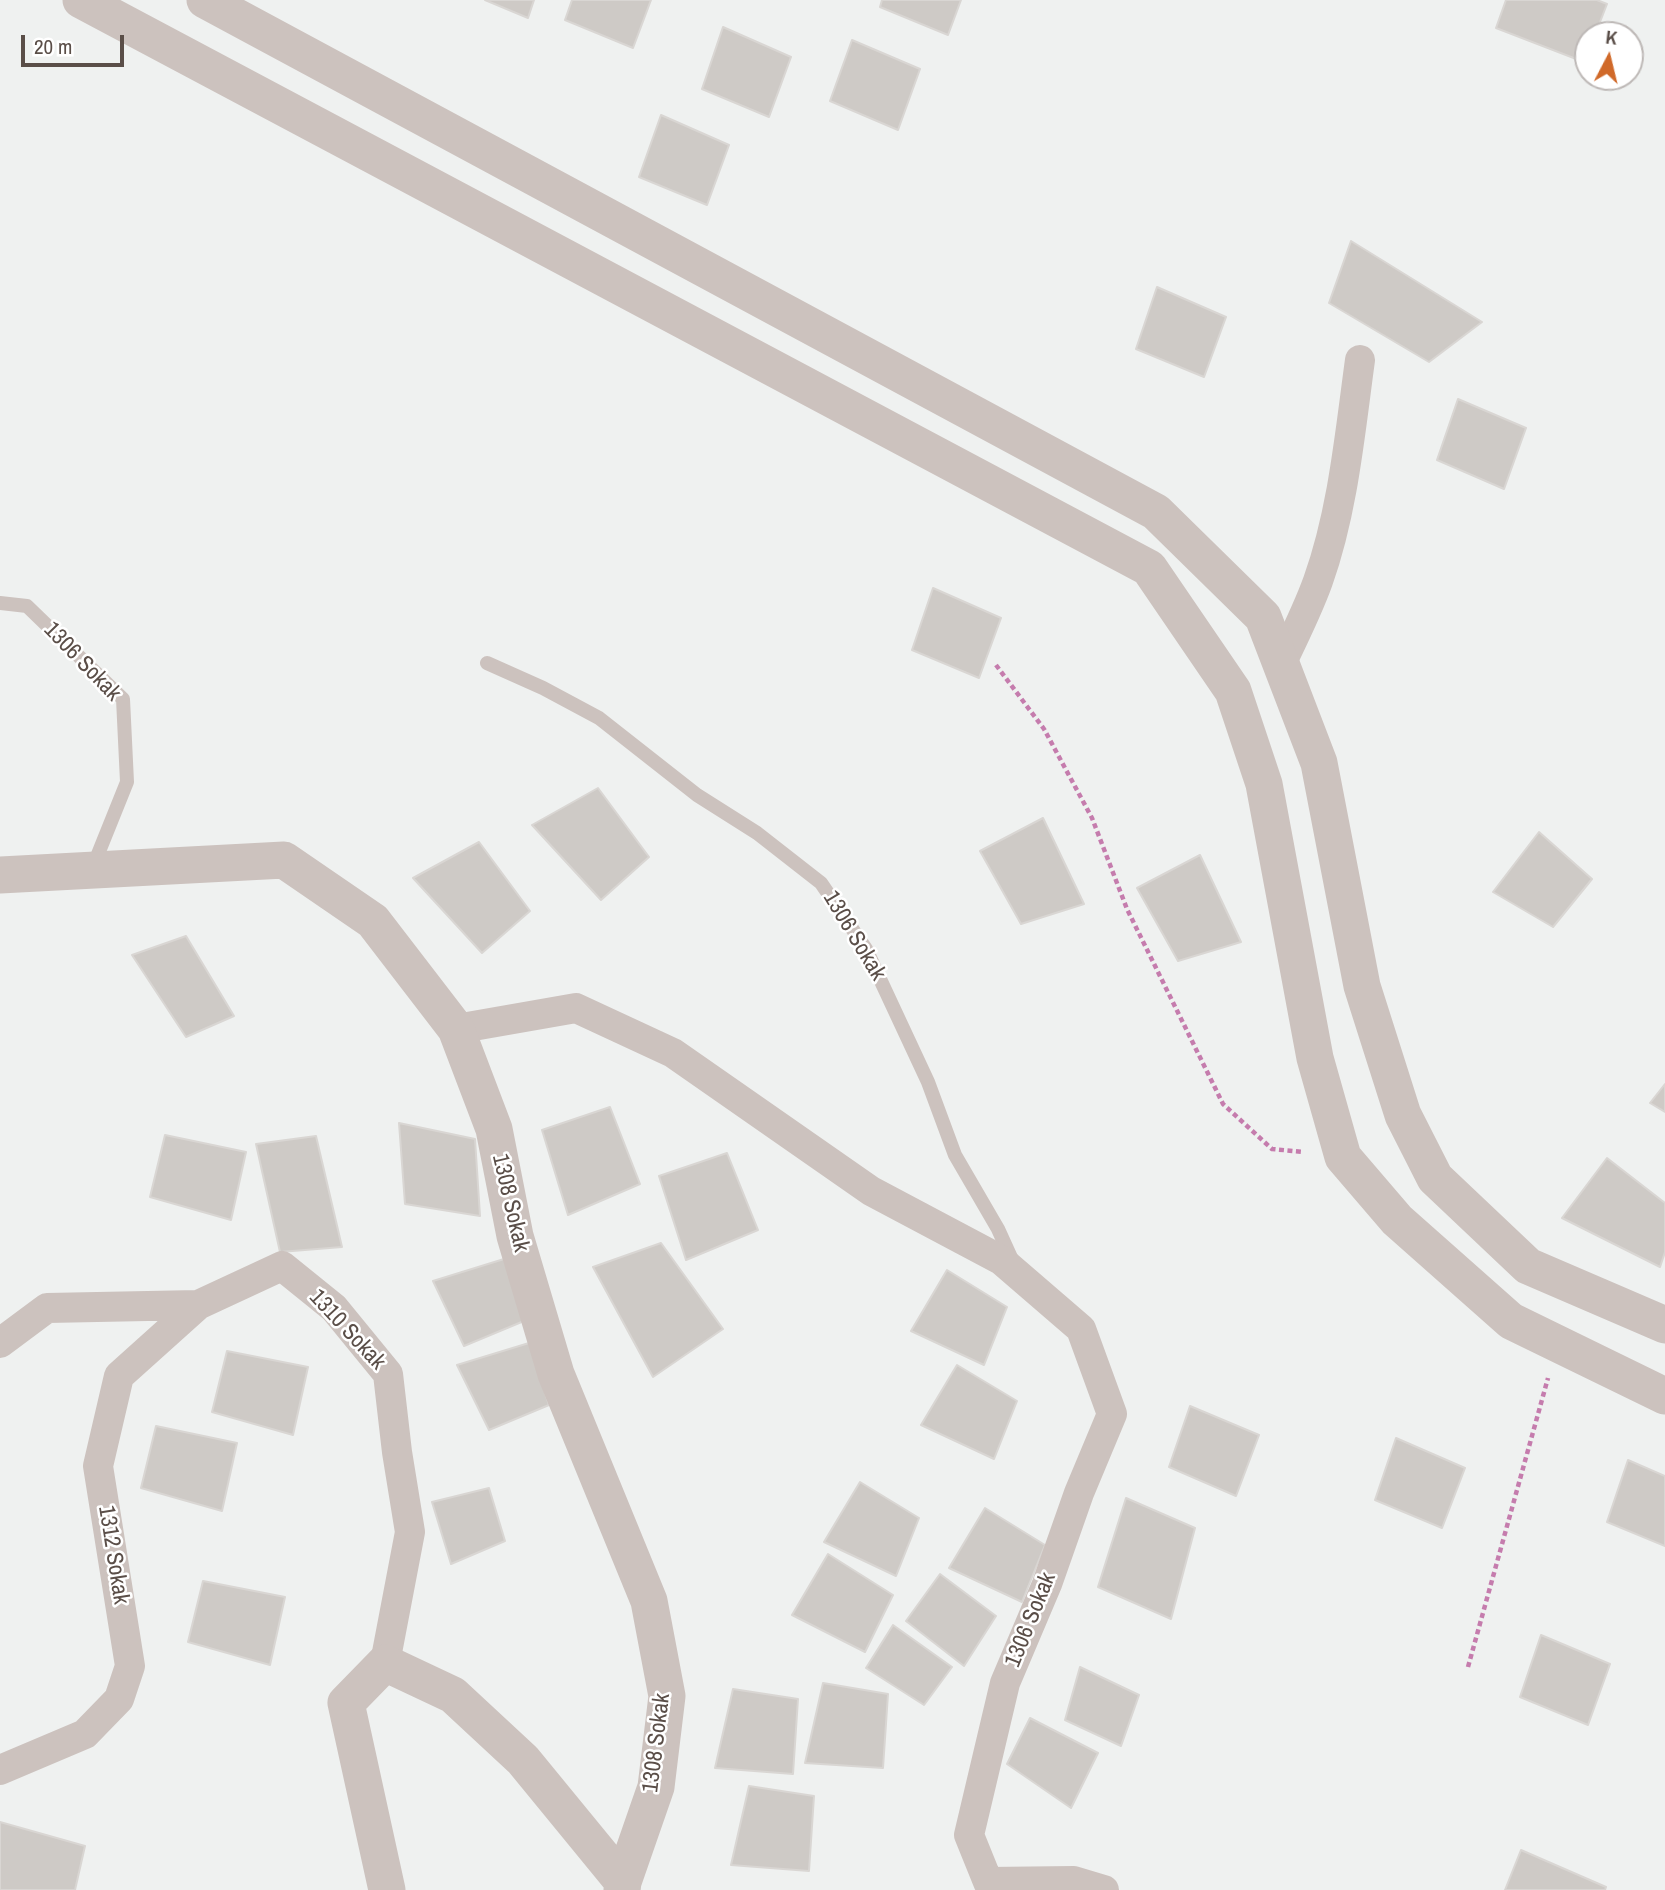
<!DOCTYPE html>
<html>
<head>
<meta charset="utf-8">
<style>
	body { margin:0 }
	#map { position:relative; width:1665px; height:1890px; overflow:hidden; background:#eff1f0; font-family:"Archivo Narrow",sans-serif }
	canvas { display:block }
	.north { position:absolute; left:1574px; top:21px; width:70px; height:70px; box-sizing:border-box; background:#fff; border:2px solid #bdb8b6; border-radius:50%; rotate:7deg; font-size:19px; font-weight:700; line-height:28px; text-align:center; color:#5a4e48 }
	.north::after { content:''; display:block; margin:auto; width:24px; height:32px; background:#d06929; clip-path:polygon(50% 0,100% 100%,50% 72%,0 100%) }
	.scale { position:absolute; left:21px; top:35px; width:103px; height:32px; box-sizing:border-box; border:4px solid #5a4e48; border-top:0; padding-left:9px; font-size:21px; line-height:24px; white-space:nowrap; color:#5a4e48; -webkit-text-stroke:5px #fff; paint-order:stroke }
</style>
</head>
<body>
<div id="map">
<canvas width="1665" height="1890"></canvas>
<div class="north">K</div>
<div class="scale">20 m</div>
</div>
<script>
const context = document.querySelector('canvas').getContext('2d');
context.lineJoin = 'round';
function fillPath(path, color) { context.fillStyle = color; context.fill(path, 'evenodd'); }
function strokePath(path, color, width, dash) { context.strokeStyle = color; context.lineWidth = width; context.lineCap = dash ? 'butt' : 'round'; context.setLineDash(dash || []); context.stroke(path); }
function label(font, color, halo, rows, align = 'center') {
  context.font = font + ' "Archivo Narrow",sans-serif'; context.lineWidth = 5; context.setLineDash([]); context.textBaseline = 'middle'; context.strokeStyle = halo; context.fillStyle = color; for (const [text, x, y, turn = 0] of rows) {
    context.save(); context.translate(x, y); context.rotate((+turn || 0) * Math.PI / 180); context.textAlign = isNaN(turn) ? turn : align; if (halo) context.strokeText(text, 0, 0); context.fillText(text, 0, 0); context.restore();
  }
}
const building = new Path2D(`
	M 485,0 L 534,0 L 528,18 Z
	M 572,0 L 651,0 L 633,48 L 565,20 Z
	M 882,0 L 961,0 L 948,35 L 880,7 Z
	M 1506,0 L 1597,0 L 1607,4 L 1595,35 L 1588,35 L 1588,52 L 1584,62 L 1496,28 Z
	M 723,27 L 791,57 L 769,117 L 702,89 Z
	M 852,40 L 920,69 L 898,130 L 830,101 Z
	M 661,115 L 729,145 L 707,205 L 639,177 Z
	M 1351,241 L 1482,322 L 1429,362 L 1329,303 Z
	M 1157,287 L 1226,317 L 1204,377 L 1136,349 Z
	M 1458,399 L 1526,428 L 1504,489 L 1437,460 Z
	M 933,588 L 1001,618 L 979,678 L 912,650 Z
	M 598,788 L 649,857 L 601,900 L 532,825 Z
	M 1043,818 L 1084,904 L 1021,924 L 980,851 Z
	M 1539,832 L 1592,879 L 1553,927 L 1493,892 Z
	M 479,842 L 530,911 L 482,953 L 413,878 Z
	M 1200,855 L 1241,942 L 1178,961 L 1137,888 Z
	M 186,936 L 234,1016 L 186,1037 L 132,955 Z
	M 1665,1084 L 1665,1112 L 1650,1103 Z
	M 610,1107 L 640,1184 L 568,1215 L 542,1130 Z
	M 399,1123 L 475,1139 L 480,1216 L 405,1204 Z
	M 165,1135 L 246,1152 L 231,1220 L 150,1197 Z
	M 316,1136 L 342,1247 L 280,1252 L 256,1144 Z
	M 727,1153 L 758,1230 L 686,1260 L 659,1176 Z
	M 1607,1158 L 1665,1203 L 1665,1252 L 1660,1267 L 1562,1218 Z
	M 661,1243 L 723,1329 L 653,1377 L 593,1267 Z
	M 504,1259 L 524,1321 L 464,1346 L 433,1281 Z
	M 947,1270 L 1007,1307 L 984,1365 L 911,1331 Z
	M 529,1343 L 549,1405 L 489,1430 L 457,1365 Z
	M 227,1351 L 308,1367 L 293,1435 L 212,1412 Z
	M 957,1365 L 1017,1401 L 994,1459 L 921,1425 Z
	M 1190,1406 L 1259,1435 L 1236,1496 L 1169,1467 Z
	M 156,1426 L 237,1443 L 222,1511 L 141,1488 Z
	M 1396,1438 L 1465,1468 L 1442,1528 L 1375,1500 Z
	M 1628,1460 L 1665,1476 L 1665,1546 L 1607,1522 Z
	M 860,1482 L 919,1518 L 896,1576 L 824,1542 Z
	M 489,1488 L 505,1541 L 451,1564 L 432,1502 Z
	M 1126,1498 L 1195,1528 L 1171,1619 L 1098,1587 Z
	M 985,1508 L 1045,1545 L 1022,1602 L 949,1568 Z
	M 828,1554 L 893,1595 L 865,1652 L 792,1615 Z
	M 940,1574 L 996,1616 L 964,1666 L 906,1621 Z
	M 203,1581 L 285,1597 L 270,1665 L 188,1642 Z
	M 893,1625 L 952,1667 L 924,1705 L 866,1668 Z
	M 1541,1635 L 1610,1664 L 1588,1725 L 1520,1697 Z
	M 1080,1667 L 1139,1695 L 1121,1746 L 1065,1720 Z
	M 823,1683 L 888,1694 L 883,1768 L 805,1763 Z
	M 733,1689 L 798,1699 L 793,1774 L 715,1768 Z
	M 1030,1718 L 1098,1753 L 1071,1808 L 1007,1764 Z
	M 749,1786 L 814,1796 L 809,1871 L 731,1865 Z
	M 0,1822 L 85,1846 L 75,1890 L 0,1890 Z
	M 1521,1850 L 1606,1887 L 1605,1890 L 1505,1890 Z`);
fillPath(building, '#cecac6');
strokePath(building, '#d9d6d3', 2);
strokePath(new Path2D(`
	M 996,665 L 1044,729 L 1092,818 L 1127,909 L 1223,1104 L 1272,1149 L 1304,1152
	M 1468,1667 L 1548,1378`), '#c57cad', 4.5, [5, 3.5]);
strokePath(new Path2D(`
	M 0,603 L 27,606 L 123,699 L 127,782 L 92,869
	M 487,663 L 543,688 L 599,718 L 697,795 L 757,833 L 821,883 L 866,949 L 928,1082 L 955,1155 L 998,1229 L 1013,1262`), '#ccc2be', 14);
strokePath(new Path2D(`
	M 1281,664 C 1294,637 1308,609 1318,581 C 1343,511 1350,433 1360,360
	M 456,1029 L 576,1008 L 673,1053 L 871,1191 L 1001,1260 L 1081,1329 L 1112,1414 L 1079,1493 L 1047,1584 L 1005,1683 L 969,1835 L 988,1882 L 1074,1881 L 1104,1890
	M 0,1343 L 47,1308 L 198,1305 L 282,1266 L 334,1308 L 388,1374 L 397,1452 L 410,1532 L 385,1663
	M 0,1770 L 85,1734 L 119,1699 L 130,1666 L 98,1466 L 119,1376 L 198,1305`), '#ccc2be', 30);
strokePath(new Path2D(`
	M 81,0 L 1149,568 L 1233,691 L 1264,784 L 1315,1058 L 1343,1157 L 1397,1220 L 1511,1321 L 1665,1396
	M 205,0 L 1156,512 L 1263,617 L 1319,763 L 1362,986 L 1403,1115 L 1435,1178 L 1528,1266 L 1665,1325
	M 0,875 L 284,860 L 373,921 L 456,1029 L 494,1129 L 515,1236 L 556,1374 L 649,1601 L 667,1696 L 656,1787 L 623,1882
	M 387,1890 L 346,1703 L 385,1663 L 453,1695 L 523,1760 L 623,1882 L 622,1890`), '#ccc2be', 37);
label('23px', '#5a4e48', '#fff', [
	["1306 Sokak",82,662,46],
	["1306 Sokak",854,936,59],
	["1308 Sokak",510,1203,77],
	["1310 Sokak",347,1330,47],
	["1312 Sokak",113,1555,81],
	["1306 Sokak",1031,1620,-68],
	["1308 Sokak",657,1743,-83]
]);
</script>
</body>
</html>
